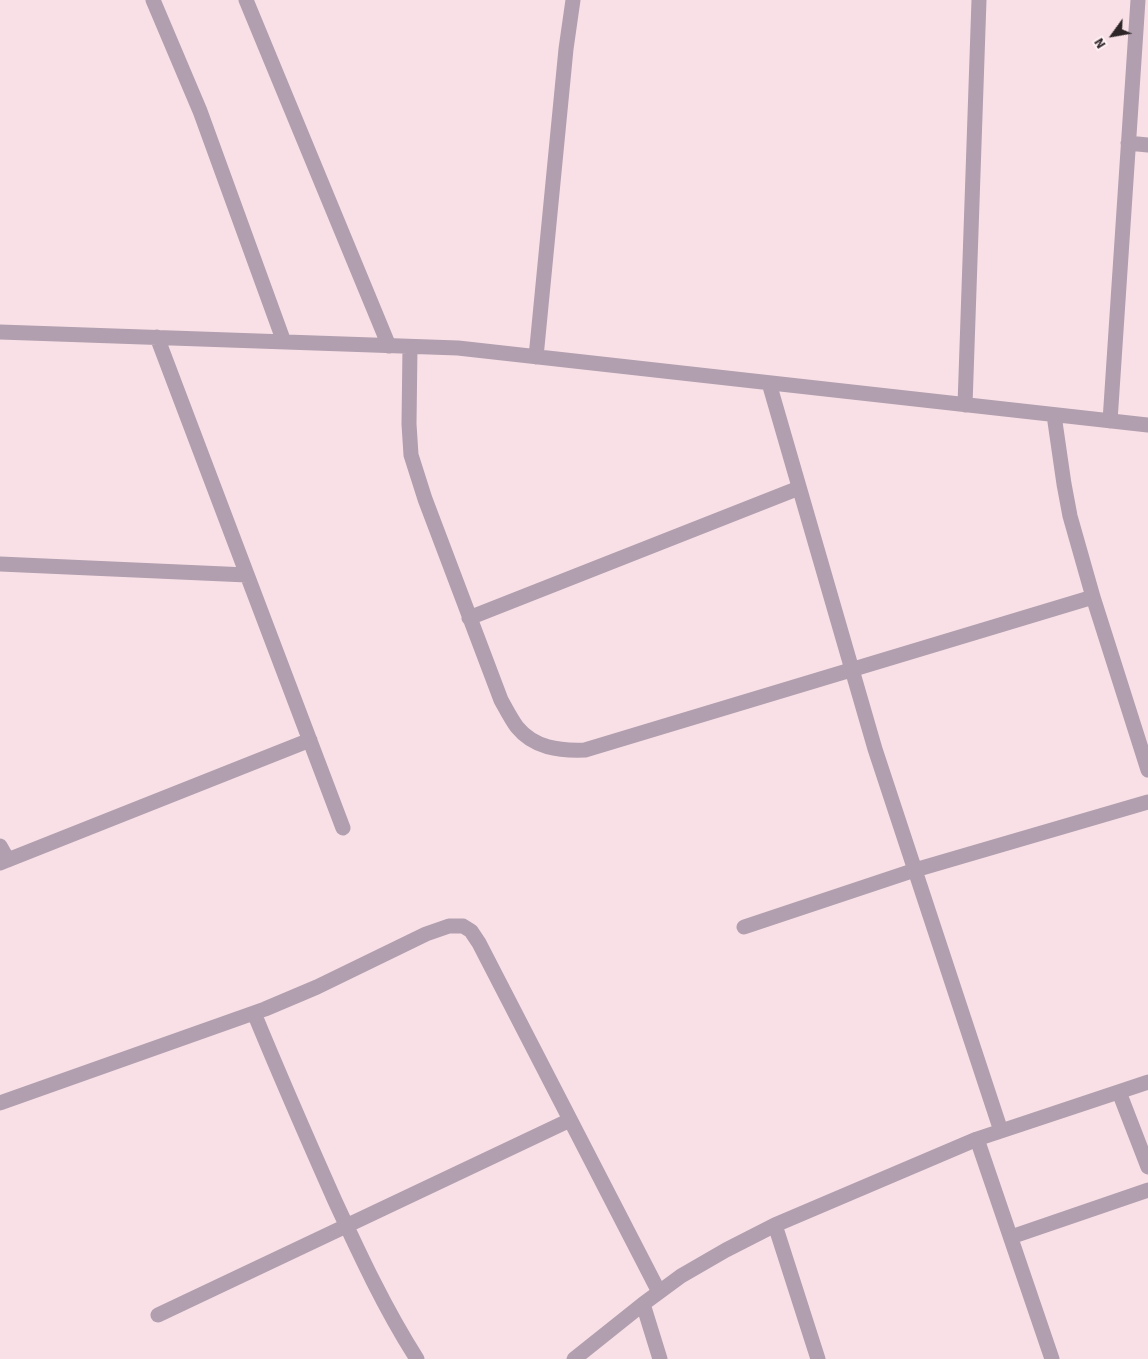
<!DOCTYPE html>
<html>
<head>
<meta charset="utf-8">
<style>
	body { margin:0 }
	#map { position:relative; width:1148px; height:1359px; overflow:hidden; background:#f8e0e6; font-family:"Source Sans 3",sans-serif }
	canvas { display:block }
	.north { position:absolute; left:1088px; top:10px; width:50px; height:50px; -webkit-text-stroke:4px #fff0f4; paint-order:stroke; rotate:238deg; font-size:14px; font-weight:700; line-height:20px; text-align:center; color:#2d2527 }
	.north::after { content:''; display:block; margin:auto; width:18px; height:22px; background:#2d2527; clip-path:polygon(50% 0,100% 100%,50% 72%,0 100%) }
</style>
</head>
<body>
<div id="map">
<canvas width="1148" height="1359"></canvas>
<div class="north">N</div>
</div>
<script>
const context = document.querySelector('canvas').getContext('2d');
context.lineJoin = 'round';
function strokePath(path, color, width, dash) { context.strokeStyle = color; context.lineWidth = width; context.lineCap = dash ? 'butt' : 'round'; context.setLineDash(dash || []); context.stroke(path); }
strokePath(new Path2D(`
	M 153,0 L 200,111 L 284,342
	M 246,0 L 389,346
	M 1128,143 L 1148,145
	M 0,332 L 458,348 L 1148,425
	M 157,337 L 343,828
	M 410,347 L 409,424 L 411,455 L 425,499 L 501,700 C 506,709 511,719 517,727 C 534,748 559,751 585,750 L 1093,597
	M 536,357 L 566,49 L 573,0
	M 769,383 L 875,749 L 1001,1131
	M 965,405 L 979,0
	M 1054,415 L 1064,484 L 1070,516 L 1093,597 L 1148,770
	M 1110,421 L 1138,0
	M 0,564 L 247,575
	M 469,618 L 799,488
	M 0,846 L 8,860
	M 0,863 L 310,740
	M 744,927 L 915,870 L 1148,802
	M 254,1013 C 280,1076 307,1138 335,1201 C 360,1255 385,1309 417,1359
	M 1119,1092 L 1148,1167
	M 0,1103 L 265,1009 L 317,987 L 426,934 L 449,926 L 463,926 L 471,931 L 479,943 L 659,1292
	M 977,1139 L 1052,1359
	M 775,1225 L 818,1359
	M 1011,1237 L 1148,1190
	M 643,1304 L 660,1359
	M 158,1315 L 570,1120
	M 574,1359 L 643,1304 L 681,1276 L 726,1250 L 775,1225 L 977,1139 L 1148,1082`), '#b19eae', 15);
</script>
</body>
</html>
